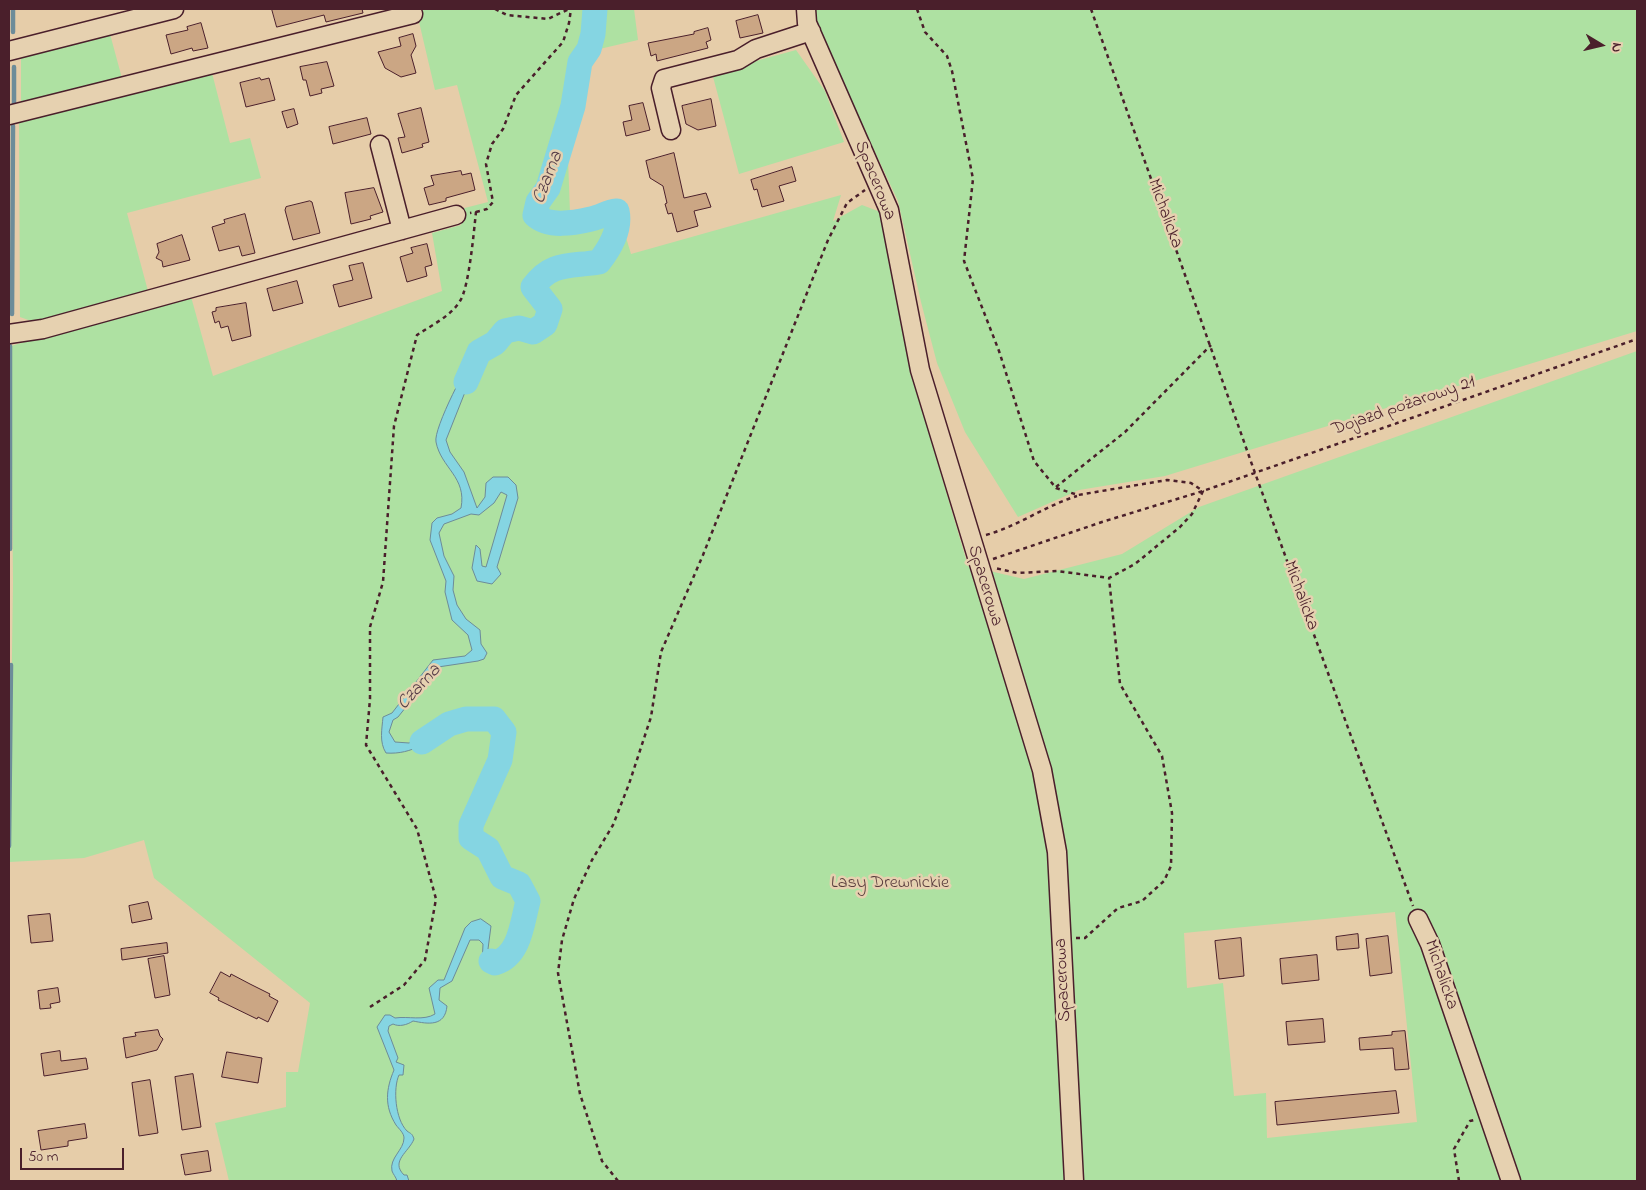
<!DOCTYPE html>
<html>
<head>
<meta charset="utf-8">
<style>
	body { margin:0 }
	#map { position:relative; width:1646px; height:1190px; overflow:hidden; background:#e6cda9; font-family:"Indie Flower",sans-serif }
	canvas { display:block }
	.frame { position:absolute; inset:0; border:10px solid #4a1f2b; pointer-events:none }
	.north { position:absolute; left:1576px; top:20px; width:50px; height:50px; -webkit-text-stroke:4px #e6d1b0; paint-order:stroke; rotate:99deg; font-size:14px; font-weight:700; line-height:20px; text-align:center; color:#4a1f2b }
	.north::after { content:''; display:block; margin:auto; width:18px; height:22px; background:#4a1f2b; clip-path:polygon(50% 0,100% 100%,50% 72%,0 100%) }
	.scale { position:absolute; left:20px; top:1148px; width:104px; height:22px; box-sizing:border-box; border:2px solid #4a1f2b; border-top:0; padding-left:6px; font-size:15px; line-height:18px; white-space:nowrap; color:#4a1f2b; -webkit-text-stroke:4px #e6d1b0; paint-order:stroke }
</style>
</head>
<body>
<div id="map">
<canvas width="1646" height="1190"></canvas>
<div class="frame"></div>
<div class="north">N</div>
<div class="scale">50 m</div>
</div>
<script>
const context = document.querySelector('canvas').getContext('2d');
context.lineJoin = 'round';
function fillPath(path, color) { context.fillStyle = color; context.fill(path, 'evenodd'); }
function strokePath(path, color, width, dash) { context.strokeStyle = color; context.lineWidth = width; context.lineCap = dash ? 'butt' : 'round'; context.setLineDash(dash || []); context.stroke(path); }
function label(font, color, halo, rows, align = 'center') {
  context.font = font + ' "Indie Flower",sans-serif'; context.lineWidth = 5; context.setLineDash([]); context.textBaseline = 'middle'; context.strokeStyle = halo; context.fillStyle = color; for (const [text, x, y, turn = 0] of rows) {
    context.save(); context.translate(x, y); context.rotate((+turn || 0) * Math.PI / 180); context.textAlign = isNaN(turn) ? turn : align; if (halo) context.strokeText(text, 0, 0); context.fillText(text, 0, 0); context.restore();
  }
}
fillPath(new Path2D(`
	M 416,9 L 634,9 L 638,40 L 591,51 L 568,158 L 570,213 L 601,208 L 615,201 L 631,254 L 841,195 L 833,221 L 862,205 L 883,213 L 913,379 L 968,566 L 1024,579 L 1122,554 L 1199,507 L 1637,351 L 1637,1181 L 229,1181 L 215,1123 L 286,1107 L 286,1072 L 298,1072 L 310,1003 L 154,878 L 144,840 L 84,858 L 9,862 L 13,583 L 11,346 L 190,293 L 213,376 L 442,291 L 432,233 L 461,225 L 457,210 L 488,202 L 457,85 L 435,90 ZM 1395,912 L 1417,1122 L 1267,1138 L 1266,1093 L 1234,1096 L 1223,983 L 1187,988 L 1184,933 Z
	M 815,9 L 1637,9 L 1637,331 L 1165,476 L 1079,490 L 1018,517 L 965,432 L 937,363 L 921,302 L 898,201 L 815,25 Z
	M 110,34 L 123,82 L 21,108 L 21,57 Z
	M 796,50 L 825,91 L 844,142 L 739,174 L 712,73 Z
	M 212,73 L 230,143 L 250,138 L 261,178 L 127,213 L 148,291 L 34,322 L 20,317 L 19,122 Z`), '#aee1a2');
const water = new Path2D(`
	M 479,349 L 484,354 L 475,367 L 446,440 L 450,452 L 464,472 L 477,508 L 485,497 L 486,483 L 493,477 L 508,477 L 516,485 L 518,498 L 497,567 L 501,574 L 492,584 L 477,581 L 472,568 L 476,545 L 480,549 L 482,566 L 486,567 L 507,495 L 501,492 L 494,503 L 479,515 L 471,514 L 444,524 L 439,533 L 444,556 L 454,576 L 453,590 L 457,605 L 466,619 L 480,630 L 481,644 L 487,653 L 484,659 L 478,661 L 438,667 L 398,717 L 393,720 L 389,732 L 395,742 L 409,743 L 433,732 L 437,723 L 451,719 L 451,727 C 430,740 413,755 386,753 C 379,742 382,729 383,717 L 392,713 L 433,660 L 465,656 L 472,650 L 468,635 L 452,620 L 445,592 L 446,581 L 430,540 L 432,523 L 437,518 L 452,514 L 461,508 C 467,477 441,468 436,442 C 433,429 469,359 479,349 Z
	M 481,919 L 491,926 L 488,949 L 495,955 L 509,946 L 511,939 L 521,949 L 496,972 L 485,969 L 482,966 L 483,944 L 479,940 L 470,940 L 452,981 L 440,988 L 439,1000 L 447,1006 C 445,1027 428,1024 413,1021 C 407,1025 399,1027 393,1024 L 389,1026 L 388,1031 L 398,1058 L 396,1062 L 404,1065 L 403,1075 L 399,1075 C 393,1088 395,1119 407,1131 C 411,1134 412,1133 414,1139 C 409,1152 390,1161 404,1175 L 407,1175 L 409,1181 L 397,1181 C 396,1177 393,1174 392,1171 C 389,1158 404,1150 404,1138 C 404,1133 399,1129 396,1125 C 384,1106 386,1089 394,1070 L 377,1027 L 385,1015 L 390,1015 L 395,1018 C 408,1016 424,1021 435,1014 L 429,988 L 438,980 L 444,980 L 465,928 L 471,922 Z`);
fillPath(water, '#85d5e2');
strokePath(water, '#6d8c99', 1);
strokePath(new Path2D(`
	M 13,32 L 13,9
	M 14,67 L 14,107
	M 12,314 L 13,126
	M 10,346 L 10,549
	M 9,846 L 11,665`), '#6d8c99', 4.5);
strokePath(new Path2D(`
	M 466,382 L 479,352 L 495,343 L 505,331 L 519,328 L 533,332 L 545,324 L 550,309 L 533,287 C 552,261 570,267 599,262 C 610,248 621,229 617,211 C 607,212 601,217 591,219 C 574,223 549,228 535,215 L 538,202 L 548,188 L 573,106 L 580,62 L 589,49 L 593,34 L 595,9
	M 422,742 L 449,724 L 466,719 L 494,719 L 504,732 L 500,760 L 471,825 L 471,838 L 488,849 L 502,877 L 519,884 L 528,901 C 522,923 520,956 495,963 L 491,961`), '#85d5e2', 25);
const building = new Path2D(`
	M 272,9 L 362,9 L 363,13 L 326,22 L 324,15 L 277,27 Z
	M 758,15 L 763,33 L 740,38 L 736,21 Z
	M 201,23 L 208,48 L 193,51 L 192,48 L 171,54 L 166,35 L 188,30 L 187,27 Z
	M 708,28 L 711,40 L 706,42 L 708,48 L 657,61 L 656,54 L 651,56 L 648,43 L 694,34 L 694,32 Z
	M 413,34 L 416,46 L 411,55 L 416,73 L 401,77 L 385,68 L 378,52 L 401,46 L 399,38 Z
	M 327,62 L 334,86 L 321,89 L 322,93 L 310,96 L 306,80 L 303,80 L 300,67 Z
	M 260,78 L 261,80 L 269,78 L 275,100 L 246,107 L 240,83 Z
	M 711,99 L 716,126 L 698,130 L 686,124 L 682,106 Z
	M 643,103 L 650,130 L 626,136 L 623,122 L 632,120 L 629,106 Z
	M 421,108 L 429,142 L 422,144 L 423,147 L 402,153 L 398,138 L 405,137 L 398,114 Z
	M 294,109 L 298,124 L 287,128 L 282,112 Z
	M 367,118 L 371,134 L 333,144 L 329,127 Z
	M 674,153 L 684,198 L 706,193 L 711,207 L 694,211 L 698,226 L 677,232 L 672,213 L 668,214 L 665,204 L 667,203 L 663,186 L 650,178 L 646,161 Z
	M 792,167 L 796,181 L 779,186 L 784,201 L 762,207 L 757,189 L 754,190 L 751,180 Z
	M 461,171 L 462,175 L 471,173 L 475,190 L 446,198 L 446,201 L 429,205 L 424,188 L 434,185 L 431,176 Z
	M 374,188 L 383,212 L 370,216 L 371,219 L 351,224 L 345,193 Z
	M 310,201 L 312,202 L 320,233 L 293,240 L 285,210 L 286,207 Z
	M 245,214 L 255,253 L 242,256 L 239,246 L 219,251 L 212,227 L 225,223 L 224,220 Z
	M 182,235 L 190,260 L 163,267 L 162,261 L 156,258 L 159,252 L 157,244 Z
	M 427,244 L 432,265 L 425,267 L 427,276 L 407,282 L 400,257 L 413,253 L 411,248 Z
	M 363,263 L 372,298 L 339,307 L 333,285 L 353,280 L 349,266 Z
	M 297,281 L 303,303 L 273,311 L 267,289 Z
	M 246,303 L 251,336 L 232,341 L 228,326 L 221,328 L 219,321 L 215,323 L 212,312 L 216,311 L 216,308 Z
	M 148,902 L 152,919 L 132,923 L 129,906 Z
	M 50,914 L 53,941 L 31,943 L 28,916 Z
	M 1358,934 L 1359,948 L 1337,950 L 1336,937 Z
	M 1388,936 L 1392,973 L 1370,976 L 1366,939 Z
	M 1241,938 L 1244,976 L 1219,979 L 1215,941 Z
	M 167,943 L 168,953 L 122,960 L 121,949 Z
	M 1317,955 L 1319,980 L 1282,984 L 1280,959 Z
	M 164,956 L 170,995 L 155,998 L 148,959 Z
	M 221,972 L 230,977 L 231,974 L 250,984 L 270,994 L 269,996 L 278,1001 L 268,1022 L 258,1017 L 257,1019 L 218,1000 L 219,998 L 210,993 Z
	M 58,988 L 60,1002 L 50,1004 L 51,1008 L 40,1009 L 38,991 Z
	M 1323,1019 L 1325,1042 L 1288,1045 L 1286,1022 Z
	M 158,1030 L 160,1036 L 163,1039 L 157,1050 L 126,1058 L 123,1038 L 136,1036 L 135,1033 Z
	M 1405,1031 L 1409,1069 L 1395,1070 L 1393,1048 L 1360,1050 L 1359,1038 L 1392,1035 L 1392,1032 Z
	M 60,1051 L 61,1061 L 86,1058 L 88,1069 L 44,1076 L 41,1054 Z
	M 227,1052 L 262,1058 L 258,1083 L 222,1077 Z
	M 193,1074 L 201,1127 L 182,1130 L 175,1077 Z
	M 150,1080 L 158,1133 L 139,1136 L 132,1083 Z
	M 1396,1091 L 1399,1113 L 1277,1125 L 1275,1102 Z
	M 85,1124 L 87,1138 L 68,1141 L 68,1146 L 41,1150 L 38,1131 Z
	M 208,1151 L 211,1171 L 185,1175 L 181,1155 Z`);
fillPath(building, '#cba684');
strokePath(building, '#4a1f2b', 1);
const minor = new Path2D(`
	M 806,9 L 807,23 L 889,210 L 920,370 L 1042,770 L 1057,852 L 1074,1181
	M 9,51 L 174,9
	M 9,115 L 413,14
	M 671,130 L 661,88 L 664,79 L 738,60 L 756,49 L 811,31
	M 380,145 L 402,230
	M 9,334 L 43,329 L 456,215
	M 1418,919 L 1430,944 L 1511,1181`);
strokePath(minor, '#4a1f2b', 21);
strokePath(new Path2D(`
	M 495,9 L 507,15 L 548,19 L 569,9
	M 917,9 L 925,32 L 947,56 L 952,71 L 973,179 L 964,261 L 999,351 L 1034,461 L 1056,488 L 1078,495 L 1167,480 L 1191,483 L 1203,491 L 1192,514 L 1180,527 L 1135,564 L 1109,578 L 1057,571 L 1017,573 L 995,568
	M 1091,9 L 1255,473 L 1413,906
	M 476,212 L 487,209 L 493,202 L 486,164 L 492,144 L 503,129 L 516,95 L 563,42 L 569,23 L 571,9
	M 1056,487 L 1125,432 L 1211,345
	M 986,535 C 1018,526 1045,506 1077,496
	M 993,559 L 1102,522 L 1203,491 L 1637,339
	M 1076,938 L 1085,938 L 1118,908 L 1142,901 L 1164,881 L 1171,866 L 1172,813 L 1162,756 L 1120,684 L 1109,578
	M 370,1007 L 404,985 L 425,960 L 436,899 L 417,829 L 366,745 L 370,699 L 370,627 L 383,582 L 394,426 L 417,335 C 432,325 451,316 460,301 C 469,288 474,230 476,212 L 470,213
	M 618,1181 L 602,1161 L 580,1094 L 558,973 L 562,940 L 574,899 L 592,860 L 613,825 L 629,784 L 651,717 L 661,652 L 703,555 L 828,240 L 847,203 L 865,190
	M 1459,1181 L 1454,1149 L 1470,1121 L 1474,1120`), '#4a1f2b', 2.5, [4, 4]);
strokePath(minor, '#e6d1b0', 18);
label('18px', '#4a1f2b', '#e6d1b0', [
	["Spacerowa",874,181,68],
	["Michalicka",1164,214,70],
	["Dojazd pożarowy 21",1404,407,-19],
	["Spacerowa",984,586,73],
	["Michalicka",1300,596,70],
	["Michalicka",1440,975,71],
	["Spacerowa",1064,980,-93]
]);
label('18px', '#593c3d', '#e6d1b0', [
	["Lasy Drewnickie",890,884]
]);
label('italic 19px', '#533a46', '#e6d1b0', [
	["Czarna",549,178,-69],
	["Czarna",420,688,-47]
]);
</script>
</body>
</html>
